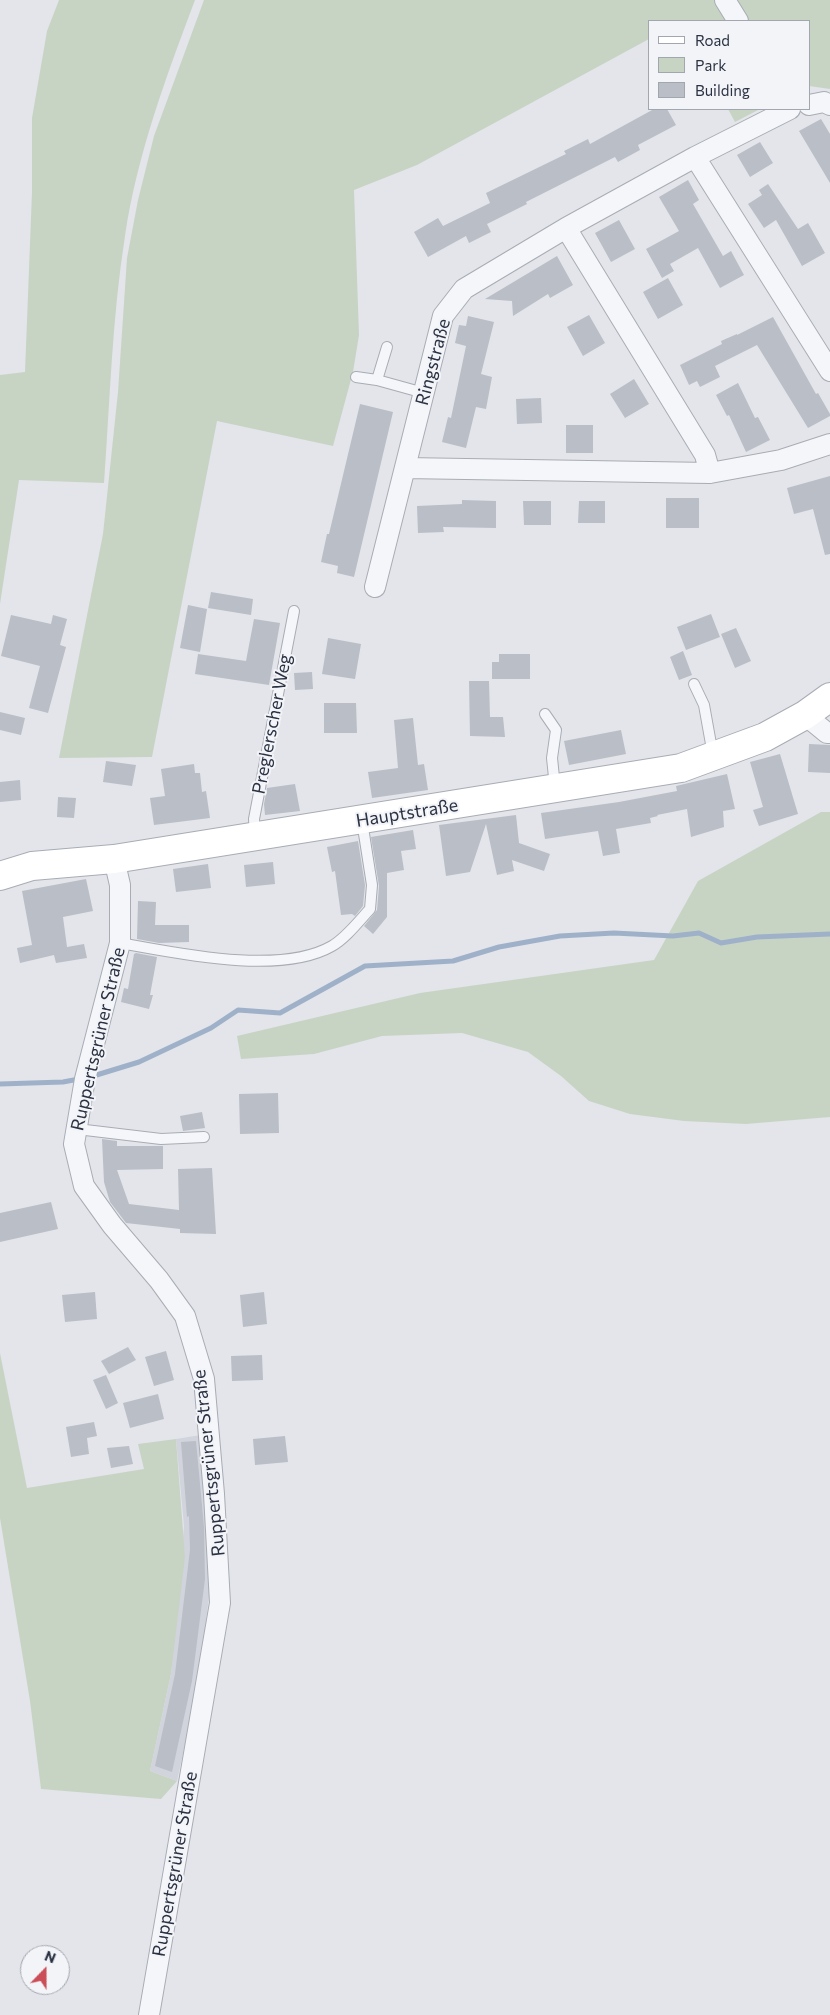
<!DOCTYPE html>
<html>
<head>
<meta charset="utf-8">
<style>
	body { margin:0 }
	#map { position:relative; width:830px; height:2015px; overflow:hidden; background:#e3e5ea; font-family:Commissioner,sans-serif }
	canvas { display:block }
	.legend { position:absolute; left:648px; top:20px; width:162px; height:90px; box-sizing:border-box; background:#f2f4f8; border:1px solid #a2a6af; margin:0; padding:6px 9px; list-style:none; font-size:15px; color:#2b3242 }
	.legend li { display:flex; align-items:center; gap:10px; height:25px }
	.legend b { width:25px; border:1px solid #a2a6af }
	.north { position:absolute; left:20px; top:1945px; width:50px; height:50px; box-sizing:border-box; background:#f2f4f8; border:1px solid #a2a6af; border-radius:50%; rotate:22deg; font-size:14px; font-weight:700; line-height:20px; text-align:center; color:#2b3242 }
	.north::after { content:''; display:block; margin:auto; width:18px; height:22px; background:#ca4d58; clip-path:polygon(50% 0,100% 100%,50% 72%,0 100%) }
</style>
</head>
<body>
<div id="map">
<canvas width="830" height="2015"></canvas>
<ul class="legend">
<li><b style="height:6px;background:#fff"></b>Road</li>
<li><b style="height:14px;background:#c7d4c4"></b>Park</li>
<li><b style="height:14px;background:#babec7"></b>Building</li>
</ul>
<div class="north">N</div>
</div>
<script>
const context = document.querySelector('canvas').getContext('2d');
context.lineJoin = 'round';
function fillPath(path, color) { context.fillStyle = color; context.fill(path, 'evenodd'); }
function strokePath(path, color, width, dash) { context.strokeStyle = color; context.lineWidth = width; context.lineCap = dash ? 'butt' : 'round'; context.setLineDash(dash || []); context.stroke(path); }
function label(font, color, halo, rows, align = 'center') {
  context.font = font + ' Commissioner,sans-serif'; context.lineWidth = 4; context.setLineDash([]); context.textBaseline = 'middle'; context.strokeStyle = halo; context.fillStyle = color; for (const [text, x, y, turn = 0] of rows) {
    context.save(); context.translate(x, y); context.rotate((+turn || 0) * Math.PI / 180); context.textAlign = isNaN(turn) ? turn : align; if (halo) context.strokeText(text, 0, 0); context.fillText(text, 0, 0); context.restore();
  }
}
fillPath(new Path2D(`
	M 201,1435 L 211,1551 L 209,1596 L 199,1680 L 177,1781 L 150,1771 L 171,1674 L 184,1526 L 176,1439 Z`), '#d1d4dc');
fillPath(new Path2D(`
	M 59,0 L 195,0 C 166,77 137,155 125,236 C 112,318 110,401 104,483 L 19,480 L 0,604 L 0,375 L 25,372 L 32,192 L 32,118 L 47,31 Z
	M 204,0 L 830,0 L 830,89 L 809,86 L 809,21 L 649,21 L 649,39 L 417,165 L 354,190 L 359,335 L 353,372 L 333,446 L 217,421 L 152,757 L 59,758 L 103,534 L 118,392 L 127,258 L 138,200 L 154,136 Z
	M 728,109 L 760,109 L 735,122 Z
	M 821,812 L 830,812 L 830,1117 L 746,1124 L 684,1121 L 630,1114 L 589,1101 L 561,1076 L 528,1052 L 462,1033 L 382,1036 L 314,1054 L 241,1059 L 237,1036 L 420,993 L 654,960 L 698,881 Z
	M 0,1353 L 27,1488 L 144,1469 L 138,1444 L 176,1439 L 185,1557 L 171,1674 L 150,1771 L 177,1781 L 161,1799 L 41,1789 L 30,1701 L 0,1518 Z`), '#c7d4c4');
strokePath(new Path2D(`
	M 90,1077 L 139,1062 L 211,1028 L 238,1010 L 280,1013 L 365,966 L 453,961 L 499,947 L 560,936 L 614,933 L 673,936 L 699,933 L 721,943 L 757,937 L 830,934
	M 0,1084 L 63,1082 L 79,1079`), '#9fb1c9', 5);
fillPath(new Path2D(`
	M 654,109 L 667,109 L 676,125 L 638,145 L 640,150 L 618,162 L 615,157 L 526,202 L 527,204 L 487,224 L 491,232 L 469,243 L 466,236 L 428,257 L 414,232 L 438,218 L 443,226 L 490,203 L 486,193 L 566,154 L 564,151 L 588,139 L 590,144 Z
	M 821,119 L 830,134 L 830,183 L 799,131 Z
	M 760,142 L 773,163 L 750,177 L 737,155 Z
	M 688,180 L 699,200 L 693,204 L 723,256 L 731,251 L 744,275 L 720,288 L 698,248 L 670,264 L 674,271 L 662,278 L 646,249 L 679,231 L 659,197 Z
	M 768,184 L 798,229 L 808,223 L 825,253 L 802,266 L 776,220 L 764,228 L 748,204 L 762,195 L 759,190 Z
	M 619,220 L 635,249 L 611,262 L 595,233 Z
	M 557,256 L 573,285 L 550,298 L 548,294 L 513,316 L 512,301 L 485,299 Z
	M 668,278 L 683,305 L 658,319 L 643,292 Z
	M 589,315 L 605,343 L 583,356 L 567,327 Z
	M 468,316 L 494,322 L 481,374 L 492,377 L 486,409 L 476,407 L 466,448 L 442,442 L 448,417 L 451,418 L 466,346 L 455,343 L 459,325 L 466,326 Z
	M 773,317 L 816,394 L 818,393 L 830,414 L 830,416 L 808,428 L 757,345 L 715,366 L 720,377 L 700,387 L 697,381 L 689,385 L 680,365 L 722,344 L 721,341 L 737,334 L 737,335 Z
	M 634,379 L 649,404 L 625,418 L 610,394 Z
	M 738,383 L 755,418 L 758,417 L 770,440 L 746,452 L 729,415 L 727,416 L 716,395 Z
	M 541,398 L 542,423 L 517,424 L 516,399 Z
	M 360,404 L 393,412 L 354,577 L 337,573 L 338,566 L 321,562 L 327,534 L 329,534 Z
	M 566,425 L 593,425 L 593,453 L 566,453 Z
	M 830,476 L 830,554 L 825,555 L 813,509 L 794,514 L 787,488 Z
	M 666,498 L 699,498 L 699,528 L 666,528 Z
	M 462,500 L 496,501 L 496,528 L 443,527 L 444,532 L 418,533 L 417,506 L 462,504 Z
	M 523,501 L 551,501 L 551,525 L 524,525 Z
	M 579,501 L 605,501 L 605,523 L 578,523 Z
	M 211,592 L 253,599 L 251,615 L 208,608 Z
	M 188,605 L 207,609 L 200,652 L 180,648 Z
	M 711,614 L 720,637 L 686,650 L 677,627 Z
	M 11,615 L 51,624 L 53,615 L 67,619 L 60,645 L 66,647 L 48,713 L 29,708 L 40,666 L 1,656 Z
	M 254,619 L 280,623 L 269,685 L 195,674 L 198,654 L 246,661 Z
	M 736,628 L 751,661 L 735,668 L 721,634 Z
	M 328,638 L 361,644 L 355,679 L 322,674 Z
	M 683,651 L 692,675 L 679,680 L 670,657 Z
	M 499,654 L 530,654 L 530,679 L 492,679 L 492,662 L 499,662 Z
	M 312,672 L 313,689 L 295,690 L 294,673 Z
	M 469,681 L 489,681 L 490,717 L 503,717 L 505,737 L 470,736 Z
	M 324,703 L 356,703 L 357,733 L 324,733 Z
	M 0,712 L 25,718 L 21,735 L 0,730 Z
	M 413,718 L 418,765 L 424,764 L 428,790 L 372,798 L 368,772 L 398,768 L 394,720 Z
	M 621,730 L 626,754 L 569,765 L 564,741 Z
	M 809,744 L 830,745 L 830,773 L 808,772 Z
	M 780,754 L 798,814 L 759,826 L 753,810 L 763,807 L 750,762 Z
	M 106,761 L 136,765 L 132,786 L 103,782 Z
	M 194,764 L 195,773 L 200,773 L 202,792 L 206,791 L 210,818 L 154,825 L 150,798 L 165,796 L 161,769 Z
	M 727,774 L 735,809 L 723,811 L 724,827 L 691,837 L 687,809 L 657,815 L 658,816 L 650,818 L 651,823 L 616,829 L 620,853 L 603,856 L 598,831 L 545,839 L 541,813 L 619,802 L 677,791 L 676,786 Z
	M 20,780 L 21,800 L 0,802 L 0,782 Z
	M 295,784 L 300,811 L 265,815 L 264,804 L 267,788 Z
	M 58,797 L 76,798 L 74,818 L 57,817 Z
	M 516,815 L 519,843 L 550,854 L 544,871 L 512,860 L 514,871 L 497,875 L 486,824 L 470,872 L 446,876 L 439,825 Z
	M 413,830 L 416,849 L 401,851 L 404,870 L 387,873 L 387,917 L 373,934 L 364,926 L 377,910 L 379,886 L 371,837 Z
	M 358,841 L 365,885 L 363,906 L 355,916 L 352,914 L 341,915 L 335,871 L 332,872 L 327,847 Z
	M 273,862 L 275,884 L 246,887 L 244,865 Z
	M 208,864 L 211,888 L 176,892 L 173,869 Z
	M 86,879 L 93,911 L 63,917 L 67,947 L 84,944 L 87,958 L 56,963 L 54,955 L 20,963 L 17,948 L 32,945 L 22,891 Z
	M 138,901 L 156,902 L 155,925 L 189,925 L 189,942 L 159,943 L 137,939 Z
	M 136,953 L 157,957 L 150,995 L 153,995 L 149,1009 L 121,1002 L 124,988 L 128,989 L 134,954 Z
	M 278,1093 L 279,1133 L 240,1134 L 239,1094 Z
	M 202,1112 L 205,1128 L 183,1131 L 180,1116 Z
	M 102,1139 L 117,1141 L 117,1146 L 163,1146 L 163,1169 L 117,1170 L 129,1204 L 179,1210 L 178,1169 L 212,1168 L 216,1234 L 180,1233 L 180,1229 L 126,1223 L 110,1202 L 104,1182 Z
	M 51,1202 L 58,1229 L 0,1242 L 0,1213 Z
	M 95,1292 L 97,1319 L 65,1322 L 62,1295 Z
	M 264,1292 L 267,1324 L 243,1327 L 240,1295 Z
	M 128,1347 L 136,1360 L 109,1374 L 101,1361 Z
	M 166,1351 L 174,1380 L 154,1386 L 145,1357 Z
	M 262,1355 L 263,1380 L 232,1381 L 231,1356 Z
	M 106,1375 L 118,1403 L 106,1409 L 93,1380 Z
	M 158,1394 L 164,1419 L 130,1428 L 123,1403 Z
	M 94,1422 L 97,1436 L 87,1438 L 89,1454 L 71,1457 L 66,1427 Z
	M 285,1436 L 288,1462 L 255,1465 L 253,1439 Z
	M 196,1441 L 204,1527 L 205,1579 L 192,1681 L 172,1772 L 155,1766 L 175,1674 L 190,1550 L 189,1516 L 187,1517 L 181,1442 Z
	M 129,1446 L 133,1464 L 111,1468 L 107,1448 Z`), '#babec7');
const service = new Path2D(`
	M 356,377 L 377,380 L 424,393
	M 377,380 L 387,347
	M 694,684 L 704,705 L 713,755
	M 545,714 L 556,730 L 552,758 L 555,787
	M 255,835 L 254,819 L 294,611
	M 120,943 C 177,953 280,976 332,946 C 346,938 359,921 370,909 L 372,885 L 362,821
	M 77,1129 L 161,1139 L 204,1137`);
const minor = new Path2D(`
	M 725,0 L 738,21
	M 809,105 L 824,102 L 830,105
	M 695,157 L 830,371
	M 566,228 L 705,455 L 710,473
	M 405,468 L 710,473 L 781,460 L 830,444
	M 375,587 L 443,316 L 464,289 L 566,228 L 695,157 L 790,109
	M 805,715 L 827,733 L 830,733
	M 114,859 L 120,885 L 120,943 L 85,1079 L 74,1144 L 84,1186 L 112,1225 L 159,1280 L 185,1316 L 204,1379 L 214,1494 L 220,1603 L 149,2015`);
const secondary = new Path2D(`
	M 0,876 L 32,866 L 114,859 L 681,768 L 765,737 L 805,715 L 830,697`);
strokePath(service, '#a8acb4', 12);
strokePath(minor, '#a8acb4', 22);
strokePath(secondary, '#a8acb4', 30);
strokePath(service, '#f5f6f9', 10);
strokePath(minor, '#f5f6f9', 20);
strokePath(secondary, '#fff', 28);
label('18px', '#2b3242', '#f2f4f8', [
	["Ringstraße",433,362,-75],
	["Preglerscher Weg",272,724,-79],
	["Hauptstraße",407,813,-9],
	["Ruppertsgrüner Straße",98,1039,-77],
	["Ruppertsgrüner Straße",209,1463,-96],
	["Ruppertsgrüner Straße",175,1864,-80]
]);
</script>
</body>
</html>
